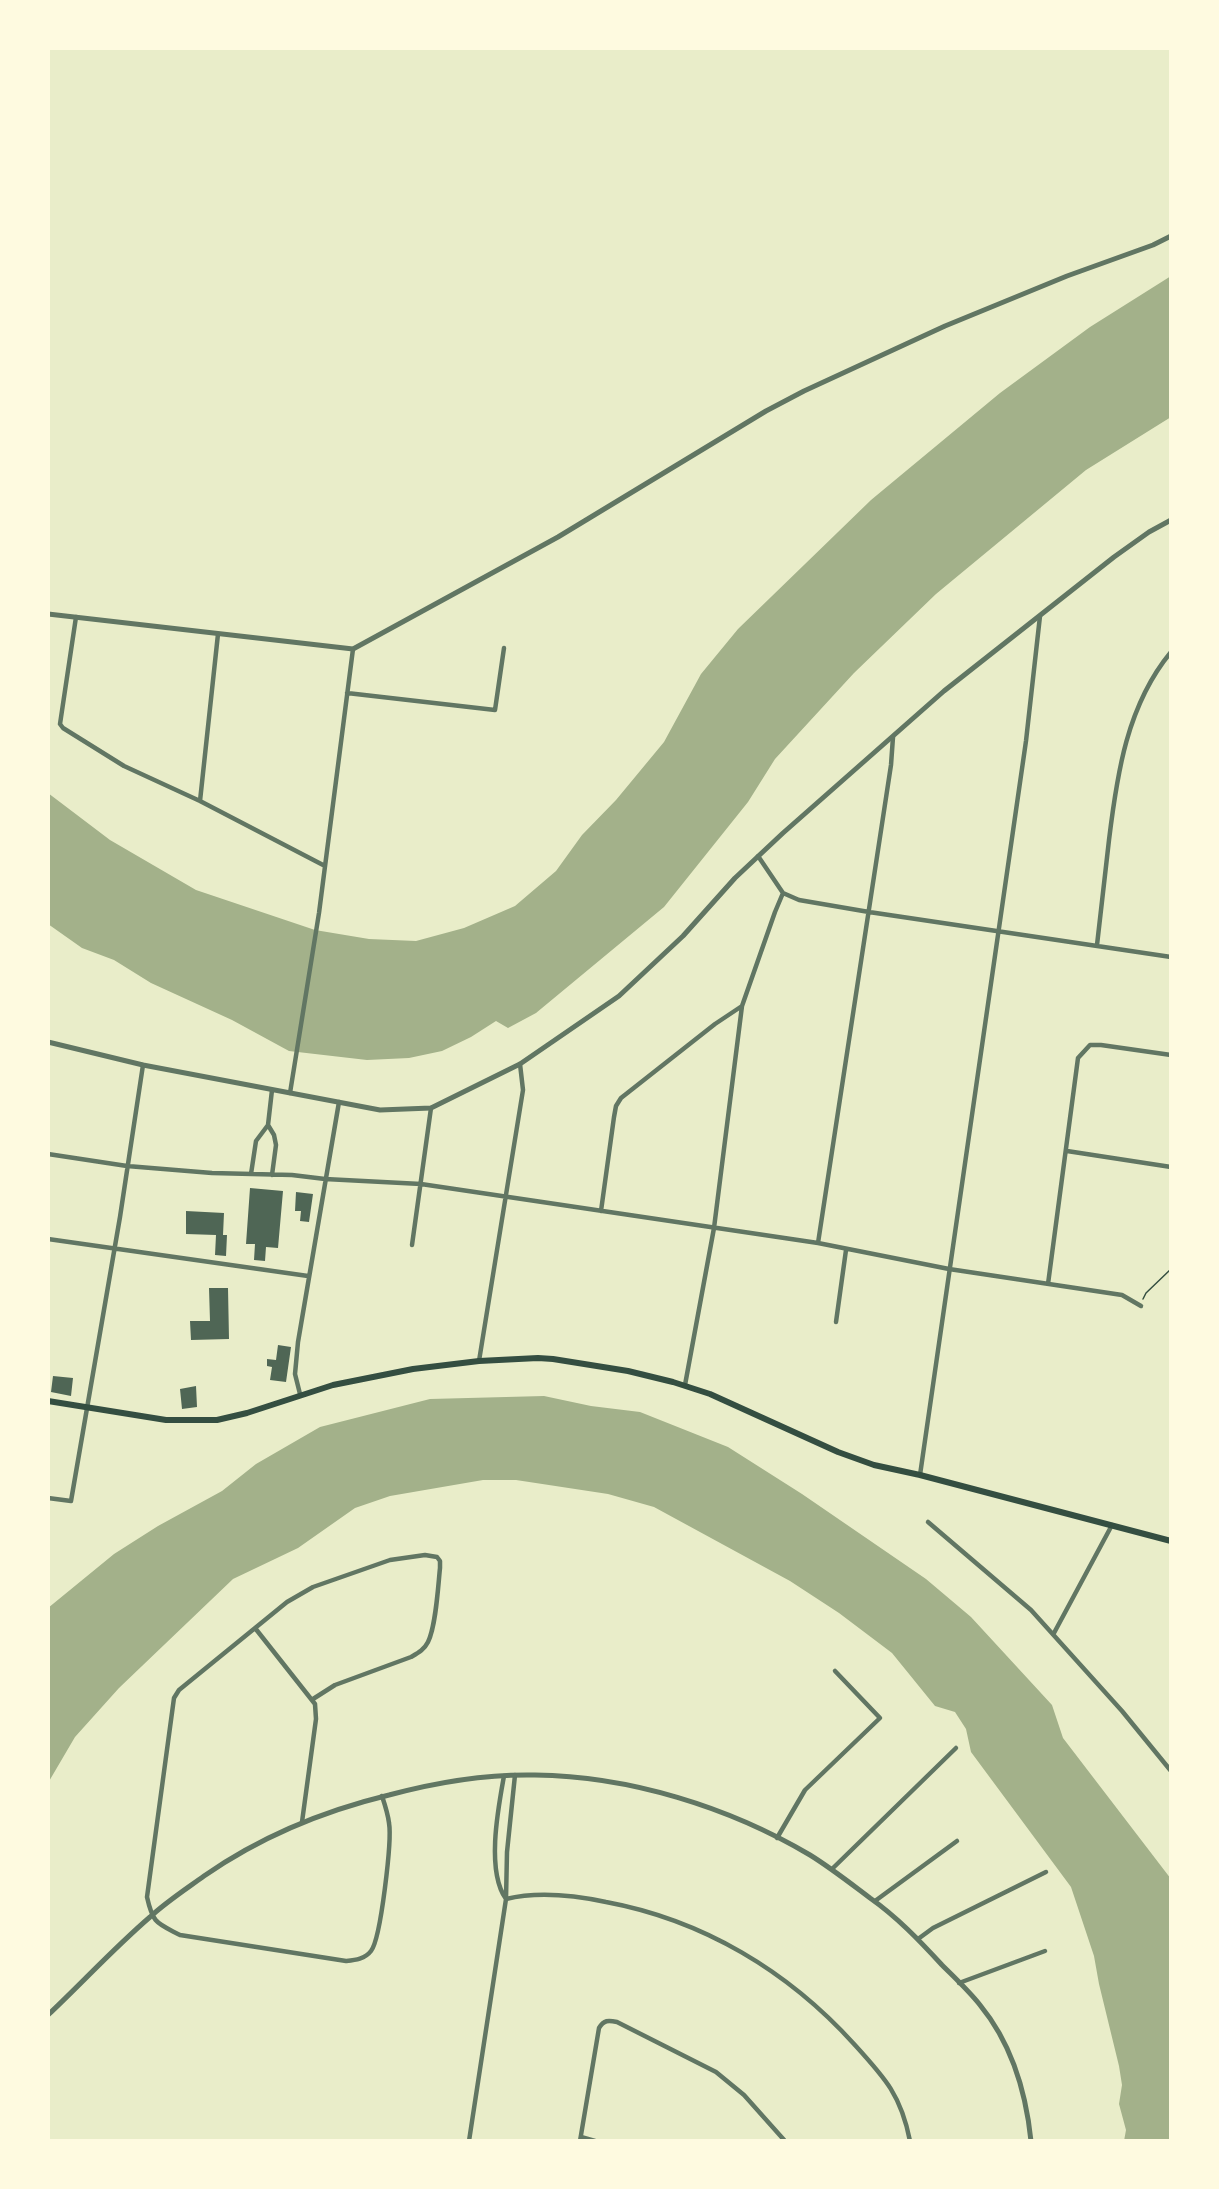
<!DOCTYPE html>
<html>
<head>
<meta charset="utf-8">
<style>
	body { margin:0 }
	#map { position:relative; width:1219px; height:2189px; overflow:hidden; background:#e9edc9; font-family:"Roboto Condensed",sans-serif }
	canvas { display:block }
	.frame { position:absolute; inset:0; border:50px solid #fefae0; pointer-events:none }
</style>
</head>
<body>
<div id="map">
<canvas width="1219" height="2189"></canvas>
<div class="frame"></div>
</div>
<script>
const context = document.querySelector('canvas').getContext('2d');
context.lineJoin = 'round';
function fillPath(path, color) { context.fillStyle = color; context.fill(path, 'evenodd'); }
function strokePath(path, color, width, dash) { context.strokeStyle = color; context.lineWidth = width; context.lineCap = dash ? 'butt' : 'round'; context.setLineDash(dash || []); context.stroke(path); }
fillPath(new Path2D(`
	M 1171,276 L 1171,417 L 1086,470 L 936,594 L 854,673 L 775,759 L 748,802 L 664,907 L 536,1013 L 508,1028 L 496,1021 L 471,1037 L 442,1051 L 409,1058 L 367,1060 L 289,1051 L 232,1020 L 151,983 L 114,960 L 82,948 L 48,924 L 48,793 L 110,840 L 196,890 L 315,930 L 369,939 L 416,941 L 464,928 L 515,906 L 556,871 L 582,835 L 616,800 L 664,742 L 701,674 L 738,629 L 871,500 L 1000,393 L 1090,327 Z
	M 544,1396 L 591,1406 L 640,1412 L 728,1447 L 802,1494 L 926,1579 L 971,1617 L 1052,1705 L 1063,1738 L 1171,1879 L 1171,2141 L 1124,2141 L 1126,2130 L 1119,2104 L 1122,2085 L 1119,2066 L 1099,1984 L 1094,1956 L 1071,1887 L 971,1752 L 966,1729 L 955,1712 L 935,1706 L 892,1653 L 839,1613 L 790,1581 L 654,1507 L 608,1494 L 516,1480 L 483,1480 L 390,1496 L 355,1508 L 298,1548 L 233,1579 L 119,1688 L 75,1737 L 48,1783 L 48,1608 L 114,1554 L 158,1526 L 222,1491 L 256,1464 L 320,1427 L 430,1399 Z`), '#a3b18a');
fillPath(new Path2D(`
	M 250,1188 L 283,1191 L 278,1248 L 266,1247 L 265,1261 L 254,1260 L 255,1244 L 246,1244 Z
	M 296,1192 L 313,1194 L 309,1222 L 300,1221 L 301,1211 L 295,1211 Z
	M 186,1211 L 224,1213 L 223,1235 L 227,1235 L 226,1256 L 215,1255 L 216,1235 L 186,1234 Z
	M 209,1288 L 228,1288 L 229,1339 L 191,1340 L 190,1321 L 210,1321 Z
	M 278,1345 L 291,1347 L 286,1382 L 270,1380 L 272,1367 L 267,1366 L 267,1359 L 276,1360 Z
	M 53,1376 L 73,1378 L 71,1396 L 51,1392 Z
	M 196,1386 L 197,1407 L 182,1409 L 180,1389 Z`), '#4f6655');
strokePath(new Path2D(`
	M 1143,1299 L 1146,1293 L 1171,1269`), '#344e41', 1.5);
strokePath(new Path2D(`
	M 76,617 L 60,724 L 63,728 L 124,766 L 200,801 L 325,866
	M 347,693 L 495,710 L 504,648
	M 200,801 L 218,634
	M 758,856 L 783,893
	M 783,893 L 799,900 L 869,912 L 1171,957
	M 1097,945 C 1101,910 1105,875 1109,840 C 1117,774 1127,705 1171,652
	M 272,1090 L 268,1125 L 274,1135 L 276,1145 L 272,1175
	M 290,1093 L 319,913 L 353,649
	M 1067,1151 L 1171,1167
	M 48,1154 L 127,1166 L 212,1173 L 292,1175 L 325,1179 L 421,1184 L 818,1243 L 949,1269 L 1122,1295 L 1141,1306
	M 251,1174 L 256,1141 L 268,1125
	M 601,1211 L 614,1117 L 616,1106 L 621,1098 L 715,1024 L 742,1006
	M 48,1239 L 308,1276
	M 818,1243 L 891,765 L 893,737
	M 412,1245 L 431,1108
	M 1048,1284 L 1078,1058 L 1090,1045 L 1101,1045 L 1171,1055
	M 836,1322 L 846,1250
	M 479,1361 L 523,1090 L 520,1064
	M 685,1385 L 714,1228 L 742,1006 L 775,912 L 783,893
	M 300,1394 L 295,1374 L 298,1342 L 339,1102
	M 920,1475 L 1026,741 L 1040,616
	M 48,1498 L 71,1501 L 120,1217 L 143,1065
	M 928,1522 L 1031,1610 L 1122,1711 L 1171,1771
	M 255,1628 L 315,1704 L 316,1719 L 302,1822
	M 1054,1633 L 1112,1525
	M 313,1699 L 335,1685 L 411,1657 C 418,1653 424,1650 428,1642 C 436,1626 438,1587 440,1568 L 440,1561 L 437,1557 L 425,1555 L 390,1560 L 313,1587 L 287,1602 L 179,1690 L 174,1698 L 147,1897 C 153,1924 157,1923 180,1935 L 346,1961 C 355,1960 365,1959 371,1951 C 381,1938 392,1840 389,1823 C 388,1814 385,1805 382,1796
	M 504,1776 C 498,1809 486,1871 506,1899
	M 777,1838 L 805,1790 L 880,1718 L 835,1671
	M 832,1869 L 956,1748
	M 506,1899 C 539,1891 573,1895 606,1902 C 703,1920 788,1971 854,2044 C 885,2078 901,2095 910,2141
	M 875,1901 L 957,1841
	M 918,1939 L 933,1928 L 1046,1872
	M 959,1983 L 1045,1951
	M 581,2137 L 595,2141
	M 469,2141 L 506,1899 L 507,1852 L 515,1775
	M 580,2141 L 599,2028 C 604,2020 608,2020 617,2022 L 716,2072 L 744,2095 L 785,2141`), '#617663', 4.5);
strokePath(new Path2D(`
	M 48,614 L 353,649 L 558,537 L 766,411 L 804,391 L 945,326 L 1067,276 L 1153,245 L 1171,236
	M 48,1042 L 143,1065 L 380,1110 L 431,1108 L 520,1064 L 619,996 L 683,936 L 735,878 L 783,833 L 944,691 L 1114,557 L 1149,532 L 1171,520
	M 48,2015 C 82,1983 114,1948 150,1917 C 166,1902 186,1889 204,1876 C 260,1837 323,1811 389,1795 C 437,1782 485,1774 535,1775 C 629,1776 729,1807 810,1855 C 831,1868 850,1883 870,1898 C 897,1917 919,1940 942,1965 C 955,1978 969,1991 980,2005 C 1012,2044 1026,2092 1031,2141`), '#617663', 5);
strokePath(new Path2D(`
	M 48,1401 L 166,1420 L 217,1420 L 247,1413 L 333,1385 L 413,1369 L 479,1361 L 538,1358 L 553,1359 L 628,1371 L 673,1382 L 710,1394 L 838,1452 L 874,1465 L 920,1475 L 1171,1541`), '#344e41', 6);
</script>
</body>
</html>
